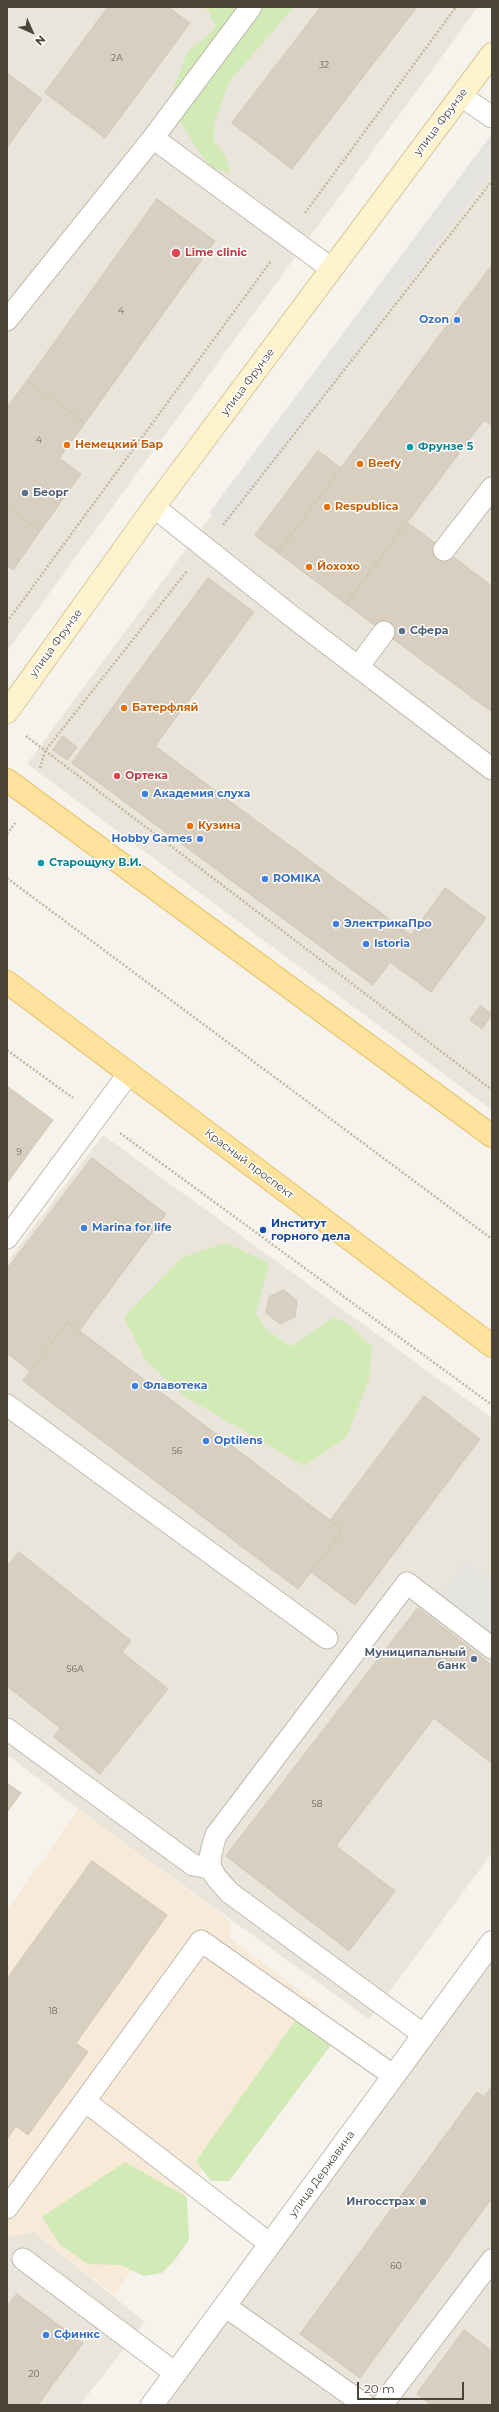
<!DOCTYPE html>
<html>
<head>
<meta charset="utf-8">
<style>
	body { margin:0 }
	#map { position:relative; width:499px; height:2412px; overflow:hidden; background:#f6f3ec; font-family:Montserrat,sans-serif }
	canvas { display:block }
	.frame { position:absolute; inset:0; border:8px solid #4b4439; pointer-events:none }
	.north { position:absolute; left:12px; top:12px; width:40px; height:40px; -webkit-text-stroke:3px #fff; paint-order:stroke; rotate:135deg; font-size:11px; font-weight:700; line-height:16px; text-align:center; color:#4b4439 }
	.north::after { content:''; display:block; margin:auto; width:14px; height:18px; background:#4b4439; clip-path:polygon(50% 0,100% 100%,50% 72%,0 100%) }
	.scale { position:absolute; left:357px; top:2382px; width:107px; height:18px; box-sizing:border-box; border:2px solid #4b4439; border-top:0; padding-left:5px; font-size:12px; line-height:14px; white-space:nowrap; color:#4b4439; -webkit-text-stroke:3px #fff; paint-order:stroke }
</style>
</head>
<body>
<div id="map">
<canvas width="499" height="2412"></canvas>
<div class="frame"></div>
<div class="north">N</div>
<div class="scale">20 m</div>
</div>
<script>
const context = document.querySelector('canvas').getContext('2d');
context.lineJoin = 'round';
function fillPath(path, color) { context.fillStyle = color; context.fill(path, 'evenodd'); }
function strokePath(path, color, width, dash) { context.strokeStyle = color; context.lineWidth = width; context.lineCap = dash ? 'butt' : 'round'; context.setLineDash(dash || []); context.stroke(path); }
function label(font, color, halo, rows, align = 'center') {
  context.font = font + ' Montserrat,sans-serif'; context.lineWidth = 3; context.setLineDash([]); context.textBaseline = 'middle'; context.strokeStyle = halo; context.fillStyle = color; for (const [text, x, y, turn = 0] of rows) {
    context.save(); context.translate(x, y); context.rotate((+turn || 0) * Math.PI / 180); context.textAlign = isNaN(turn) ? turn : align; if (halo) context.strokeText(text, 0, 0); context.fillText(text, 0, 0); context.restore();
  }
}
fillPath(new Path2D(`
	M 7,7 L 478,7 L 7,651 Z
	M 492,136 L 492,1110 L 27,764 Z
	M 103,1135 L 492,1418 L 492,1853 L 369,2019 L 105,1829 L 7,1755 L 7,1262 Z
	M 492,1960 L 492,2405 L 163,2405 Z
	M 34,2232 L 145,2322 L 80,2405 L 7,2405 L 7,2237 Z`), '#eae5da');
fillPath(new Path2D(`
	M 79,1809 L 230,1921 L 231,1939 L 319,2005 L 114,2295 L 34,2232 L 7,2237 L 7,1910 Z`), '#f7ead8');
fillPath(new Path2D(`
	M 201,7 L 294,7 L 229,82 L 215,120 L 213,140 L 225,156 L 231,173 L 212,168 L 200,153 L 170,105 L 174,87 L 188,51 L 203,40 L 216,27 L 208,10 Z
	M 226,1243 L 269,1263 L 256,1313 L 265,1329 L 291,1346 L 334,1318 L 349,1324 L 372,1347 L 369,1380 L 346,1438 L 304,1466 L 184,1396 L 146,1361 L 124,1317 L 181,1258 Z
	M 297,2018 L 324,2019 L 331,2045 L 229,2181 L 211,2181 L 196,2161 Z
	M 125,2162 L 187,2197 L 189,2240 L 174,2261 L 162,2273 L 144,2276 L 121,2265 L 88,2264 L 60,2245 L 42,2217 Z`), '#d2eab5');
fillPath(new Path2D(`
	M 491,135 L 492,170 L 227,526 L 209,513 Z
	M 466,1561 L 492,1581 L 492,1635 L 440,1596 Z`), '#e5e3e0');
const building = new Path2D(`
	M 108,7 L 168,7 L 190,23 L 105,138 L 45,93 Z
	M 321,7 L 417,7 L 292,169 L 232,123 Z
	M 7,73 L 42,99 L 7,147 Z
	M 157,199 L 215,241 L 85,423 L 27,381 Z
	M 492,265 L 492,426 L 484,420 L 346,604 L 278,553 Z
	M 27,381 L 85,423 L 59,458 L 81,474 L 40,531 L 7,507 L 7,408 Z
	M 318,451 L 341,468 L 278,553 L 255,535 Z
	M 7,507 L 40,531 L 13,570 L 7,565 Z
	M 407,522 L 492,586 L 492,712 L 346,604 Z
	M 208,578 L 254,612 L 155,746 L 411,935 L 445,888 L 486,918 L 431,992 L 390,962 L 373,985 L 72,763 Z
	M 63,736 L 77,747 L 67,760 L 53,750 Z
	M 481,1006 L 492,1014 L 482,1029 L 470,1020 Z
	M 7,1086 L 53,1120 L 7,1183 Z
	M 92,1158 L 166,1214 L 79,1331 L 68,1322 L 30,1371 L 7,1353 L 7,1269 Z
	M 284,1290 L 297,1301 L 295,1317 L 280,1324 L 266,1313 L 269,1297 Z
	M 68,1322 L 343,1530 L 298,1589 L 23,1381 Z
	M 424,1396 L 480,1439 L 355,1605 L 311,1572 L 343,1530 L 330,1521 Z
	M 19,1552 L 131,1641 L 122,1652 L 168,1689 L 100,1774 L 54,1737 L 60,1728 L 7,1686 L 7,1567 Z
	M 418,1608 L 492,1665 L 492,1759 L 490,1762 L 434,1718 L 336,1846 L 395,1891 L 349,1951 L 226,1856 Z
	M 7,1783 L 21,1793 L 7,1812 Z
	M 92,1861 L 167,1915 L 76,2043 L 88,2052 L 28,2135 L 16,2126 L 7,2139 L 7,1979 Z
	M 492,2086 L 492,2198 L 360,2378 L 300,2334 L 477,2092 L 484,2097 Z
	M 17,2294 L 83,2343 L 38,2405 L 7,2405 L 7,2307 Z
	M 464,2330 L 492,2351 L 492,2405 L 431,2405 L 417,2394 Z`);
fillPath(building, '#d8cfc1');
strokePath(building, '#d3c7b4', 1);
const service = new Path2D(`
	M 461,96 L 492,117
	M 153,138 L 332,269
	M 7,320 L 153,138 L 251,7
	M 154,507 L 290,615 L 492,769
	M 444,550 L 492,488
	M 358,667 L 384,632
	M 7,1238 L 129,1073
	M 7,1405 L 327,1638
	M 7,1729 L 193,1865 L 210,1868
	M 424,2035 L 230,1893 C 207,1868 206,1867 216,1835 L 407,1583 L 492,1648
	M 85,2101 L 270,2244
	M 7,2208 L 201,1941 L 394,2076
	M 23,2259 L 175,2373
	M 225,2306 L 365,2405
	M 382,2405 L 492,2260`);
const minor = new Path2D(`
	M 152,2405 L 492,1942`);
const secondary = new Path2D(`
	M 7,712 L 154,507 L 492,54`);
const primary = new Path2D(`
	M 7,780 L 492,1136
	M 7,982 L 492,1346`);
strokePath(service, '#c2bbae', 23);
strokePath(minor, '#c2bbae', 24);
strokePath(secondary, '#d6c79b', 24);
strokePath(primary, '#e6c16a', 24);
strokePath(new Path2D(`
	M 305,213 L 456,7
	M 223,525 L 492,181
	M 7,622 L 271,261
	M 26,736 L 492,1090
	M 40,768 L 45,751 L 187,571
	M 7,834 L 15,823
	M 7,878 L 492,1239
	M 7,1050 L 73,1098
	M 120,1133 L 492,1405`), '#c4b79f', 2.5, [2, 2]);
strokePath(service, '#fff', 21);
strokePath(minor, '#fff', 22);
strokePath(secondary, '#fff3cd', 22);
strokePath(primary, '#ffe39c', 22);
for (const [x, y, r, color] of [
	[176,253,5,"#e0444e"],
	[457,320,4,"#3f7fe0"],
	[67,445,4,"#e8710a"],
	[410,447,4,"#0f9aa8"],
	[360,464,4,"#e8710a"],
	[25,493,4,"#5c6f8a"],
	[327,507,4,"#e8710a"],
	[309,567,4,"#e8710a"],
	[402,631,4,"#5c6f8a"],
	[124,708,4,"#e8710a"],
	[117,776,4,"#e0444e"],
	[145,794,4,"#3f7fe0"],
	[190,826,4,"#e8710a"],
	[200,839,4,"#3f7fe0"],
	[41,863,4,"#0f9aa8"],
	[265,879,4,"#3f7fe0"],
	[336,924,4,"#3f7fe0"],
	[366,944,4,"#3f7fe0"],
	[84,1228,4,"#3f7fe0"],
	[263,1230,4,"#1a4fb4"],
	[135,1386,4,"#3f7fe0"],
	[206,1441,4,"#3f7fe0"],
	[474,1659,4,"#5c6f8a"],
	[423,2202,4,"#5c6f8a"],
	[46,2335,4,"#3f7fe0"]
]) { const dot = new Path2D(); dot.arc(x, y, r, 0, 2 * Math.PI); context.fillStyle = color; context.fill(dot); strokePath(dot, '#fff', 1.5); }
label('9px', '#6e675b', null, [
	["2А",117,58],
	["32",324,65],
	["4",121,311],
	["4",39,440],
	["9",19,1152],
	["56",177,1451],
	["56А",75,1669],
	["58",317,1804],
	["18",53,2011],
	["60",396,2266],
	["20",34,2374]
]);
label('11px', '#4b4439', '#fff', [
	["улица Фрунзе",441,122,-53],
	["улица Фрунзе",248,382,-53],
	["улица Фрунзе",56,643,-54],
	["Красный проспект",249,1164,37],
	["улица Державина",322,2174,-54]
]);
label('bold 11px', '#be3a42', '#fff', [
	["Lime clinic",185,253],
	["Ортека",125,776]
], 'left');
label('bold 11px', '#366cbe', '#fff', [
	["Ozon",449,320,"right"],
	["Академия слуха",153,794],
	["Hobby Games",192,839,"right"],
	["ROMIKA",273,879],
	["ЭлектрикаПро",344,924],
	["Istoria",374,944],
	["Marina for life",92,1228],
	["Флавотека",143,1386],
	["Optilens",214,1441],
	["Сфинкс",54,2335]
], 'left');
label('bold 11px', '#c56008', '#fff', [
	["Немецкий Бар",75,445],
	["Beefy",368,464],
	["Respublica",335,507],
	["Йохохо",317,567],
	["Батерфляй",132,708],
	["Кузина",198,826]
], 'left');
label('bold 11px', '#0d838f', '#fff', [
	["Фрунзе 5",418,447],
	["Старощуку В.И.",49,863]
], 'left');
label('bold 11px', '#4e5e75', '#fff', [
	["Беорг",33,493],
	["Сфера",410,631],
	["Муниципальный",466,1653,"right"],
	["банк",466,1666,"right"],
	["Ингосстрах",415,2202,"right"]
], 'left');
label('bold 11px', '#164399', '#fff', [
	["Институт",271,1224],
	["горного дела",271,1237]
], 'left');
</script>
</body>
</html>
